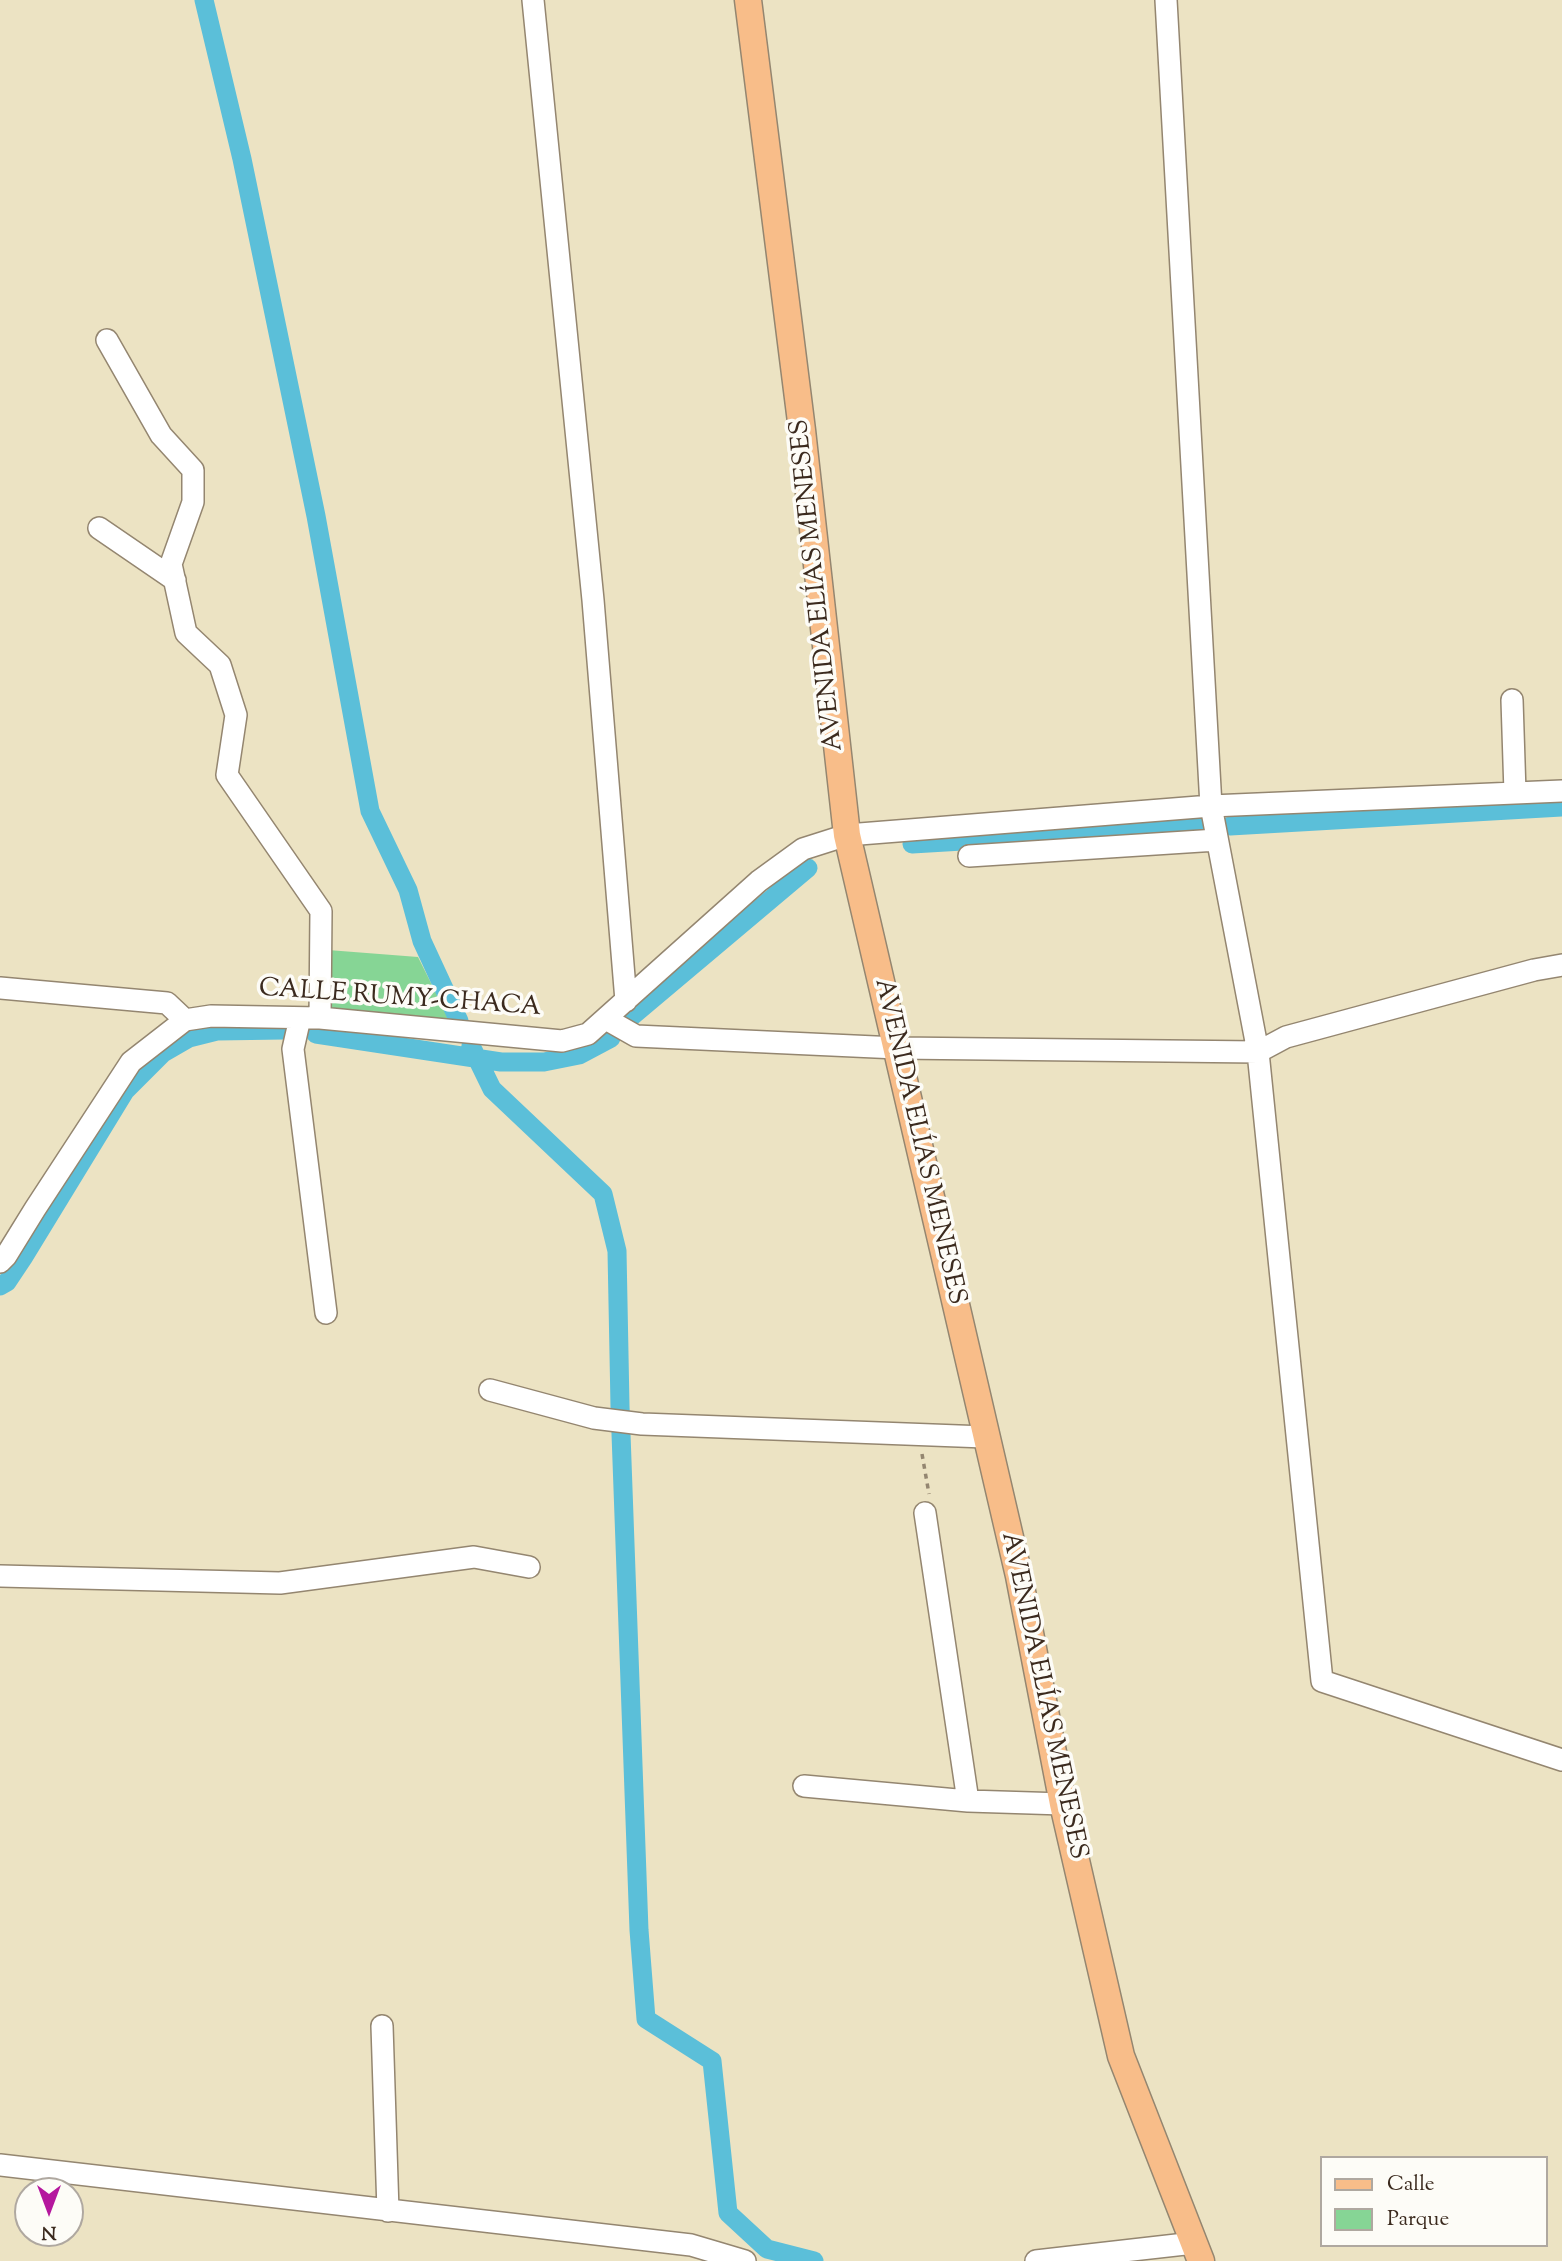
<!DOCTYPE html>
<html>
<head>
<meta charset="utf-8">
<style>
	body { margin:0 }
	#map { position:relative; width:1562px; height:2261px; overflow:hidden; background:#ece3c3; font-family:"Sorts Mill Goudy",serif }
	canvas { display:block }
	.legend { position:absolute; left:1320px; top:2156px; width:228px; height:91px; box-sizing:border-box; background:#fdfcf7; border:2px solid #afa8a0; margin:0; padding:9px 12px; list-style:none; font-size:21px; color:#3b2a1e }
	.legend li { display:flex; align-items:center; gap:14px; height:35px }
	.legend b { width:35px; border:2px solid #afa8a0 }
	.north { position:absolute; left:14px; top:2177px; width:70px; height:70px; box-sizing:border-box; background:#fdfcf7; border:2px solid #afa8a0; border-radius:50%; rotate:180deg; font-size:19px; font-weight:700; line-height:28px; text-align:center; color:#3b2a1e }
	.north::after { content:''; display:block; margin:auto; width:24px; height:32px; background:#b5179e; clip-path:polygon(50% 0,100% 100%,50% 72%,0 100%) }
</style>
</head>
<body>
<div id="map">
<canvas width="1562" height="2261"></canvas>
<ul class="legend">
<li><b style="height:9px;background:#f8bd89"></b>Calle</li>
<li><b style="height:19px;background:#86d595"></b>Parque</li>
</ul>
<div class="north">N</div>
</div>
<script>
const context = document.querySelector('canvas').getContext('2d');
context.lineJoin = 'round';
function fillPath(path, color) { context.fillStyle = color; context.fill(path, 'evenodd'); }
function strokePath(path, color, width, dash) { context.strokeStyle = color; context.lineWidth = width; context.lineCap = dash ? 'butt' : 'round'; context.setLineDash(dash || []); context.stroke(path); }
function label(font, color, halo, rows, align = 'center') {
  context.font = font + ' "Sorts Mill Goudy",serif'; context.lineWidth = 7; context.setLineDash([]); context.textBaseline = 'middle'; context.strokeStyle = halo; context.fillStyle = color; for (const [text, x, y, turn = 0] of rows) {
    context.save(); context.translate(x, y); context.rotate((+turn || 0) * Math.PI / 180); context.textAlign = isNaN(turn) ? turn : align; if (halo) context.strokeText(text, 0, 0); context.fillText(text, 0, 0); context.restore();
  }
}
fillPath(new Path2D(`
	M 328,950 L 418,957 L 450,1021 L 328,1010 Z`), '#86d595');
strokePath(new Path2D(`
	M 204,0 L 242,159 L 316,516 L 370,811 L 408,890 L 422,941 L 459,1021
	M 1230,826 L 1562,807
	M 912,844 L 1199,827
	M 631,1017 L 808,868
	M 316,1034 L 501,1062 L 544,1062 L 579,1055 L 611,1038
	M 471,1046 L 492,1089 L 603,1194 L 617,1251 L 620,1406 L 639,1930 L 646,2019 L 712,2061 L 728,2213 L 767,2249 L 814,2261
	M 0,1286 L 7,1282 L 23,1258 L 125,1091 L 163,1053 L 189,1038 L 217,1031 L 284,1030`), '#5bbfd9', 19);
const minor = new Path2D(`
	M 533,0 L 593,600 L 626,1001
	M 1166,0 L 1211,806 L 1258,1052 L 1322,1681 L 1562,1760
	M 107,340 L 161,435 L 193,470 L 193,502 L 171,564 L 186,633 L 220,665 L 236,715 L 227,775 L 321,911 L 320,1018
	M 99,528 L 175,580
	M 1512,700 L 1515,793
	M 969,856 L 1217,840
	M 0,988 L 167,1003 L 185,1020
	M 300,1018 L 293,1049 L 326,1313
	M 606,1019 L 636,1036 L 897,1048 L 1258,1052 L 1286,1037 L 1534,970 L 1562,965
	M 0,1262 L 6,1256 L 35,1209 L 131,1062 L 185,1020 L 211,1016 L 320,1018 L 562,1041 L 588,1034 L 759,881 L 803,849 L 847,835 L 1211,806 L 1562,791
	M 490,1390 L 594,1418 L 642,1424 L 985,1437
	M 925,1513 L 968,1801
	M 0,1576 L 280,1583 L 474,1557 L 529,1567
	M 804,1786 L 968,1801 L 1063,1804
	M 382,2026 L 388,2211
	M 0,2165 L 691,2245 L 745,2261
	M 1036,2261 L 1194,2243`);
const major = new Path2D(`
	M 748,0 L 802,430 L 847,835 L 1019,1576 L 1063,1804 L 1121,2056 L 1201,2261`);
strokePath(minor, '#948670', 24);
strokePath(major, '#948670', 29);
strokePath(new Path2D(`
	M 922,1454 L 929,1494`), '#948670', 3.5, [5, 5]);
strokePath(minor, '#fff', 21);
strokePath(major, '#f8bd89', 26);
label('26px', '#3b2a1e', '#fdfcf7', [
	["AVENIDA ELÍAS MENESES",819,585,-96],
	["CALLE RUMY-CHACA",400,1000,4],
	["AVENIDA ELÍAS MENESES",918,1142,77],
	["AVENIDA ELÍAS MENESES",1042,1696,78]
]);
</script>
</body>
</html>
